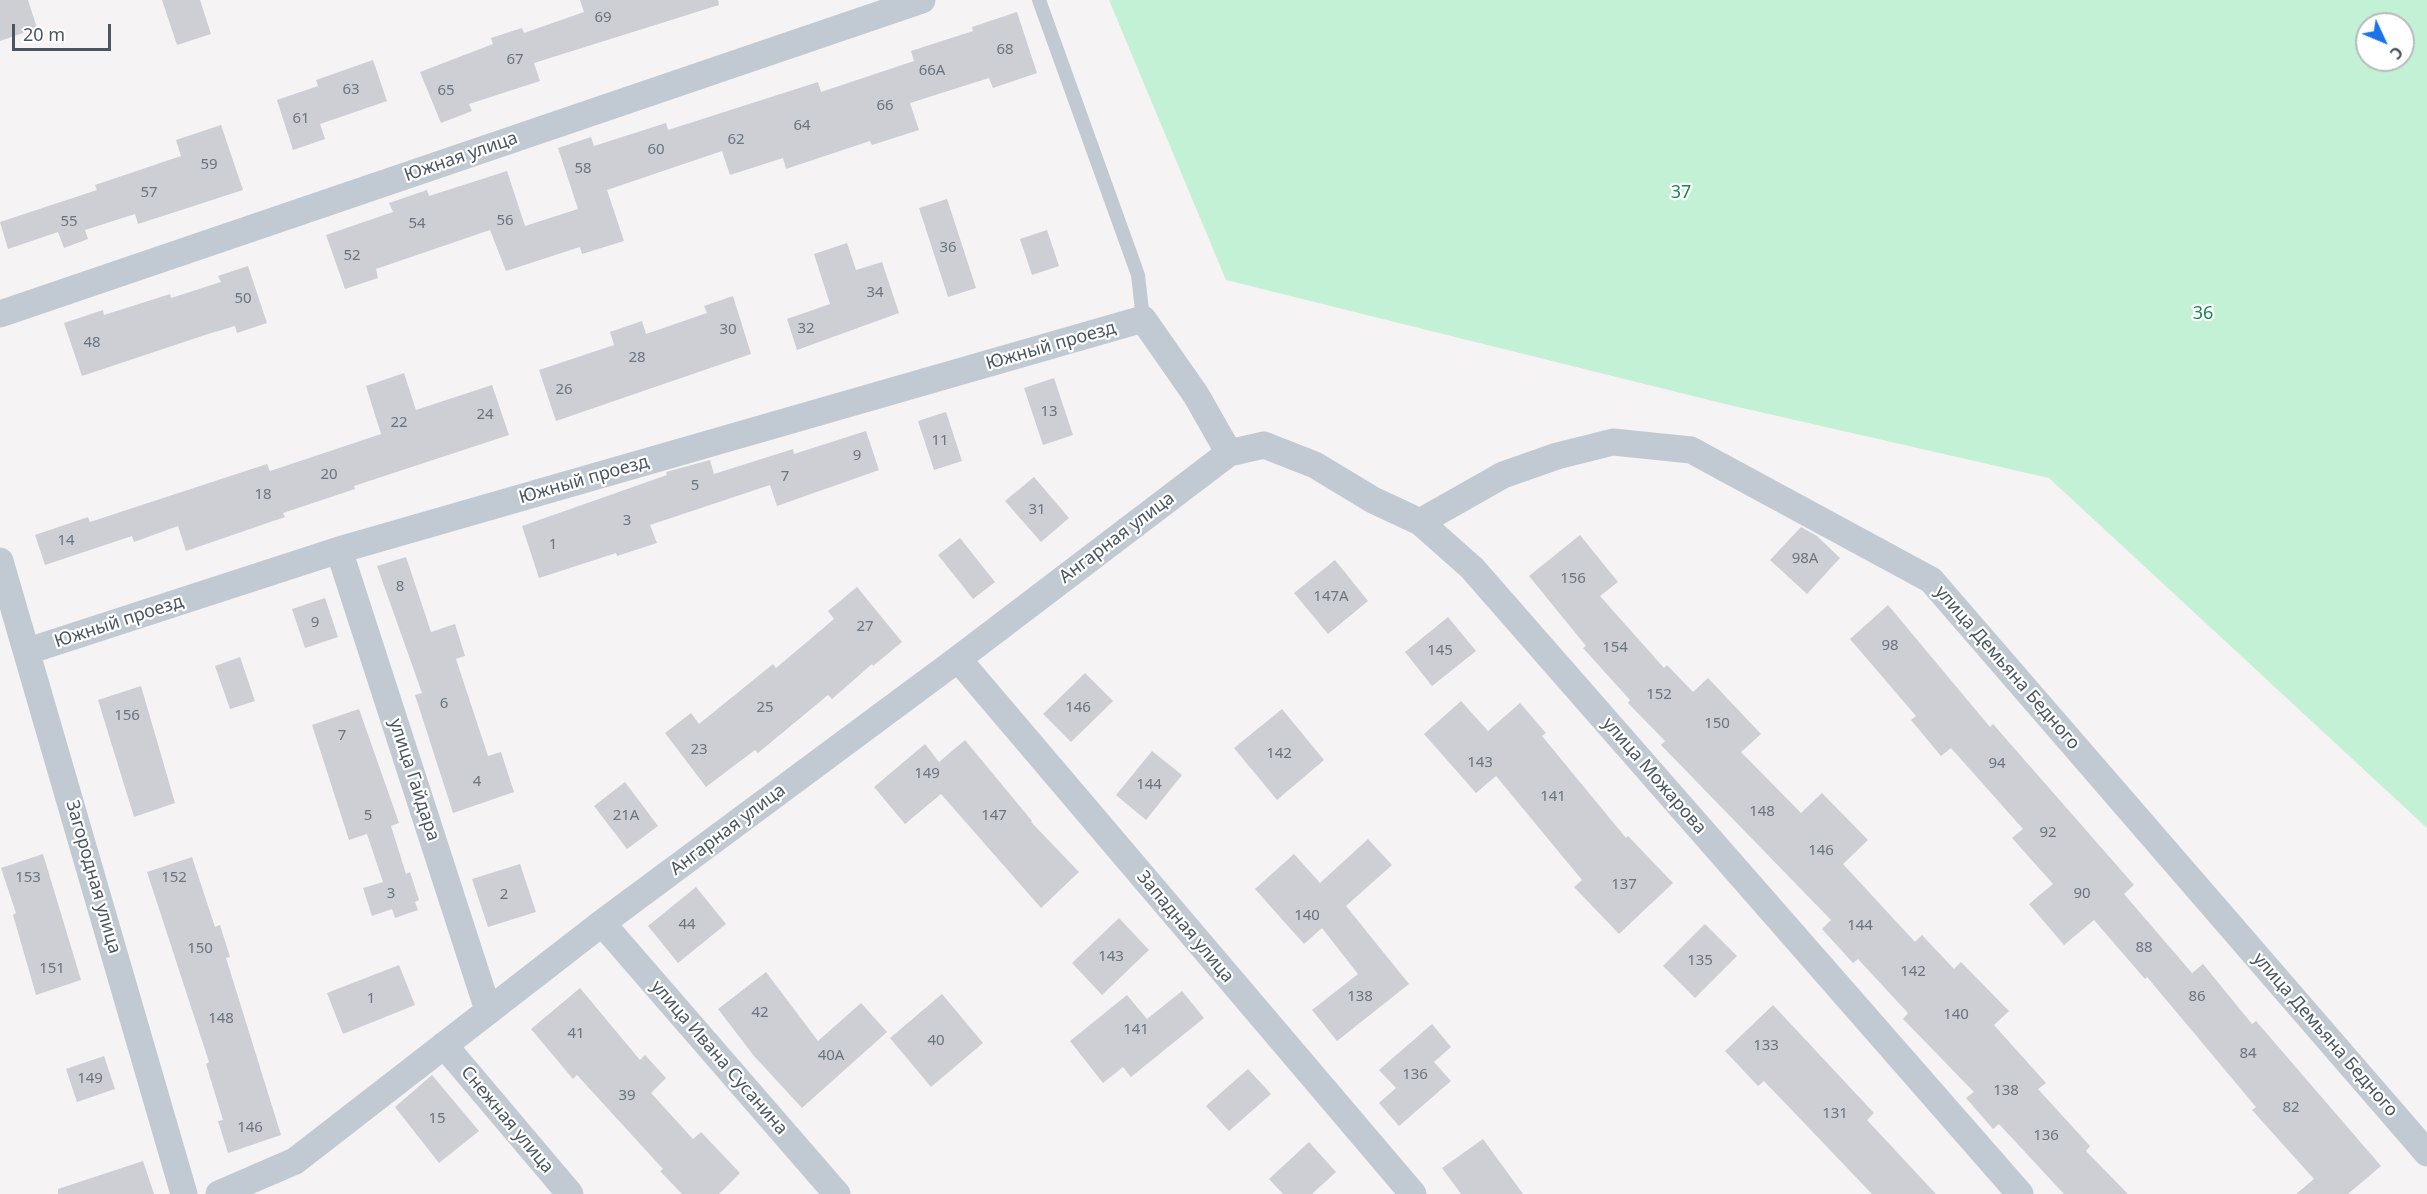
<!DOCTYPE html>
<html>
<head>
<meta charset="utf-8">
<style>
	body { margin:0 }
	#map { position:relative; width:2427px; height:1194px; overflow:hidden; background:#f5f3f3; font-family:"Noto Sans",sans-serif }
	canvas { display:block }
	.north { position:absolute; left:2355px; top:12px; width:60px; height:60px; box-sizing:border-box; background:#fff; border:2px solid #b7bbc0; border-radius:50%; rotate:134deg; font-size:16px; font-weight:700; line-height:24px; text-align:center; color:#4a5661 }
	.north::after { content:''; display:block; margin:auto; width:21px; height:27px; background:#1a73e8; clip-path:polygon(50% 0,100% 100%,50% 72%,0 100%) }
	.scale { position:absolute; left:12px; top:24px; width:99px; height:27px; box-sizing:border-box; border:3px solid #4a5661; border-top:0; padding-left:8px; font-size:18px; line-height:21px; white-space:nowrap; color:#4a5661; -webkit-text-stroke:4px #fff; paint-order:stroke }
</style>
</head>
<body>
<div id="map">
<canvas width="2427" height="1194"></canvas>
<div class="north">С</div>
<div class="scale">20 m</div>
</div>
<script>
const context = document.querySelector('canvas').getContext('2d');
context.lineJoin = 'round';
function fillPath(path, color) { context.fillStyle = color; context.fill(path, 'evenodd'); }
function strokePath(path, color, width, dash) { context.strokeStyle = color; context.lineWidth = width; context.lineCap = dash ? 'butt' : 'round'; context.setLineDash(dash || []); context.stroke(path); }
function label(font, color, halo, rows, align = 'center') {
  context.font = font + ' "Noto Sans",sans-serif'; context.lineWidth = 4.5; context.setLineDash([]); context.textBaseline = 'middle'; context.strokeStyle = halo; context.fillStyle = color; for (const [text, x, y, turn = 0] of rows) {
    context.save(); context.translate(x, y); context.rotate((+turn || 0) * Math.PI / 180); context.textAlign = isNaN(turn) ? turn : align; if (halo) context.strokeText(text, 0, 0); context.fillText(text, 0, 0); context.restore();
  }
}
fillPath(new Path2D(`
	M 1109,0 L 2427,0 L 2427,828 L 2049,478 L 1725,404 L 1226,280 ZM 2367,24 L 2403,24 L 2403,60 L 2367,60 Z`), '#c3f1d5');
fillPath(new Path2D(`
	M 0,0 L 28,0 L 37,28 L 0,41 Z
	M 162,0 L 200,0 L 211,34 L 177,45 Z
	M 580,0 L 718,0 L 719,5 L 534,63 L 540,81 L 469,104 L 472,111 L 441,123 L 420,72 L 493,44 L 491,38 L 522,28 L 524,33 L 584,12 Z
	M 1017,12 L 1037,73 L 993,88 L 989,78 L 910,103 L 919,130 L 872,145 L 870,141 L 786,169 L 783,158 L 730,175 L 722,151 L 607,190 L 624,241 L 582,254 L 580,247 L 506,271 L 490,230 L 376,269 L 378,278 L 345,289 L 326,235 L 393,212 L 389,203 L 427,190 L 429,196 L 507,171 L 525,226 L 578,209 L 558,148 L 591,137 L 594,146 L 666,123 L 668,130 L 818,82 L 821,92 L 914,61 L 911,51 L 973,31 L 972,27 Z
	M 373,60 L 387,101 L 320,124 L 325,139 L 293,150 L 277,100 L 318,86 L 316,80 Z
	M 221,125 L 243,190 L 138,224 L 135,214 L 85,230 L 88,239 L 64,248 L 58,232 L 8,249 L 0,222 L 97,190 L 95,185 L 181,156 L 176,140 Z
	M 947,199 L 976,288 L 948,297 L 919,208 Z
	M 1047,230 L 1059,266 L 1032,275 L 1020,239 Z
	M 847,243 L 856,270 L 882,262 L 899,313 L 797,350 L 787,319 L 830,304 L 814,254 Z
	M 248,266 L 267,323 L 237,333 L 235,326 L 208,334 L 82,376 L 64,323 L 103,310 L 104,315 L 170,294 L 171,298 L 221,282 L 218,276 Z
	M 733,296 L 751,354 L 556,421 L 539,370 L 614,345 L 610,332 L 642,321 L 646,334 L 707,313 L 704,306 Z
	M 404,373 L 416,410 L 492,385 L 509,435 L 354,486 L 355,489 L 283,513 L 285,517 L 186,551 L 178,526 L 134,542 L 132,536 L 45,565 L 35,535 L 88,517 L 90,522 L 267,464 L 270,471 L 381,434 L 366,386 Z
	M 1054,378 L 1073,435 L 1043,445 L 1024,388 Z
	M 946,412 L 962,461 L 934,470 L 918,421 Z
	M 866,431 L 879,470 L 777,506 L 770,485 L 650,525 L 657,543 L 617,556 L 616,553 L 539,578 L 522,526 L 667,475 L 666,472 L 710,460 L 714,474 L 793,449 L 794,454 Z
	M 1034,477 L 1069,518 L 1041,542 L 1005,501 Z
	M 1801,527 L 1817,536 L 1840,558 L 1807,594 L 1770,560 Z
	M 1580,535 L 1618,582 L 1600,596 L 1664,668 L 1667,665 L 1693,692 L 1708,678 L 1761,734 L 1741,752 L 1801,813 L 1822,793 L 1868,840 L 1843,864 L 1915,942 L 1922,935 L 1954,969 L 1961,962 L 2009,1011 L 1994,1025 L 2046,1083 L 2038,1089 L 2090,1146 L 2086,1151 L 2128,1194 L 2064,1194 L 1999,1124 L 1993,1129 L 1966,1098 L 1974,1092 L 1903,1019 L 1908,1013 L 1858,959 L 1853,963 L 1822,929 L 1831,920 L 1661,745 L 1665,741 L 1628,703 L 1630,700 L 1583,648 L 1586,646 L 1529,576 Z
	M 960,538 L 995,582 L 973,599 L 938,555 Z
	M 406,557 L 431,632 L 455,624 L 465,656 L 456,659 L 488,756 L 501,752 L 514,792 L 453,813 L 415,695 L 422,693 L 377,566 Z
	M 1335,560 L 1368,601 L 1328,634 L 1294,593 Z
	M 857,587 L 902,642 L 873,666 L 872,664 L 832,699 L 828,695 L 758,753 L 755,750 L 706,787 L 665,733 L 691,713 L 699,724 L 773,664 L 776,668 L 834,619 L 828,611 Z
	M 325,598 L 338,637 L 305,648 L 292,609 Z
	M 1888,605 L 1990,727 L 1993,724 L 2134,885 L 2124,894 L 2192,973 L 2203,964 L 2252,1024 L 2256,1021 L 2381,1166 L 2348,1194 L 2296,1194 L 2314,1179 L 2252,1110 L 2256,1107 L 2147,977 L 2145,979 L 2094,920 L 2064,945 L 2029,904 L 2053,884 L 2012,838 L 2023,829 L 1951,748 L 1941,756 L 1911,720 L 1916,716 L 1850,639 Z
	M 1448,617 L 1476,651 L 1432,686 L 1405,652 Z
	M 240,657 L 255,701 L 230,709 L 215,666 Z
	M 1085,673 L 1113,701 L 1071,742 L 1043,714 Z
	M 141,686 L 175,803 L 134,817 L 98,700 Z
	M 1461,701 L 1488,731 L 1520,703 L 1546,733 L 1542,736 L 1626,838 L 1628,836 L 1673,883 L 1619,934 L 1574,887 L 1582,880 L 1496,776 L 1476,793 L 1424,734 Z
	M 359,709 L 399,823 L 391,826 L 406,874 L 410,872 L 419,900 L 415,902 L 418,910 L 395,918 L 392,909 L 372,916 L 363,888 L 383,882 L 367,834 L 349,840 L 312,725 Z
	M 1282,709 L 1324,760 L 1277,800 L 1234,748 Z
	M 965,740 L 1032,821 L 1031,822 L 1079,872 L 1041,908 L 941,794 L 905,824 L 874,787 L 925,744 L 939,762 Z
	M 1152,751 L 1182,775 L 1146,820 L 1116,795 Z
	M 625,782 L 658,826 L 627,849 L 594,806 Z
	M 1368,839 L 1392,865 L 1346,906 L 1409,984 L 1337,1041 L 1312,1010 L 1358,974 L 1322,928 L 1304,944 L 1255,889 L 1294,854 L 1320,883 Z
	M 43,854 L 81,980 L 36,995 L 13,915 L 16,913 L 1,868 Z
	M 192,857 L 215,927 L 220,925 L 230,957 L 226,958 L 281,1135 L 228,1153 L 218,1121 L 223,1120 L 206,1064 L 209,1062 L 147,872 Z
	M 520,864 L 536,912 L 488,927 L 472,879 Z
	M 696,887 L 726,924 L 678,963 L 648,926 Z
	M 1119,918 L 1149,950 L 1102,995 L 1072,963 Z
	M 1705,924 L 1737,956 L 1695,998 L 1663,966 Z
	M 399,965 L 415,1005 L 343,1034 L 327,993 Z
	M 766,972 L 818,1041 L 861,1003 L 887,1032 L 802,1108 L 754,1056 L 718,1009 Z
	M 580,988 L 640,1060 L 645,1055 L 666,1078 L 651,1093 L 693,1139 L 701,1132 L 740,1173 L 719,1194 L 682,1194 L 660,1171 L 663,1169 L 577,1075 L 573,1079 L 531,1029 Z
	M 1182,991 L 1204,1018 L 1131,1077 L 1123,1067 L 1103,1083 L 1070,1041 L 1127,995 L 1147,1019 Z
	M 942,994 L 983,1043 L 931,1087 L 890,1038 Z
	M 1773,1005 L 1874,1113 L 1867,1120 L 1936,1194 L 1872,1194 L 1764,1081 L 1758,1086 L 1725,1051 Z
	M 1432,1024 L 1451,1047 L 1434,1062 L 1451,1081 L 1399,1126 L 1379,1103 L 1396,1088 L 1379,1070 Z
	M 104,1056 L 115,1089 L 77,1102 L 66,1069 Z
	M 1248,1069 L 1271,1094 L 1229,1131 L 1206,1106 Z
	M 432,1075 L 479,1131 L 439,1163 L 395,1107 Z
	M 1483,1139 L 1523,1194 L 1461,1194 L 1442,1168 Z
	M 1309,1142 L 1336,1172 L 1312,1194 L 1283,1194 L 1269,1179 Z
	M 143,1161 L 154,1194 L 58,1194 L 58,1189 Z`), '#cdcfd5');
strokePath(new Path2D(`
	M 1039,0 L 1138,275 L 1143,319`), '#c1cad2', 14);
strokePath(new Path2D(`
	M 0,314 L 922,0
	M 1420,522 L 1503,475 L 1557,456 L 1613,442 L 1691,450 L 1931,580 L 2427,1153
	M 339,550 L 488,1010
	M 0,561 L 184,1194
	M 28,651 L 339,550 L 1143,319 L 1196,395 L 1229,453
	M 958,659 L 1413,1194
	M 602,923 L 837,1194
	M 444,1045 L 570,1194
	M 219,1194 L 295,1161 L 602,923 L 958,659 L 1229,453 L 1264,445 L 1315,465 L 1373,500 L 1420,522 L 1472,568 L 2020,1194`), '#c1cad2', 27);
label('15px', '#6b747e', null, [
	["69",603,18],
	["68",1005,50],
	["67",515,60],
	["66А",932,71],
	["63",351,90],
	["65",446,91],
	["66",885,106],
	["61",301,119],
	["64",802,126],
	["62",736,140],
	["60",656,150],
	["59",209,165],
	["58",583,169],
	["57",149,193],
	["56",505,221],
	["55",69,222],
	["54",417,224],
	["36",948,248],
	["52",352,256],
	["34",875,293],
	["50",243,299],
	["32",806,329],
	["30",728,330],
	["48",92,343],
	["28",637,358],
	["26",564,390],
	["13",1049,412],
	["24",485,415],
	["22",399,423],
	["11",940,441],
	["9",857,456],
	["20",329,475],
	["7",785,477],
	["5",695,486],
	["18",263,495],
	["31",1037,510],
	["3",627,521],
	["14",66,541],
	["1",553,545],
	["98А",1805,559],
	["156",1573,579],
	["8",400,587],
	["147А",1331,597],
	["9",315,623],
	["27",865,627],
	["98",1890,646],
	["154",1615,648],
	["145",1440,651],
	["152",1659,695],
	["6",444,704],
	["25",765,708],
	["146",1078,708],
	["156",127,716],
	["150",1717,724],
	["7",342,736],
	["23",699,750],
	["142",1279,754],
	["143",1480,763],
	["94",1997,764],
	["149",927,774],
	["4",477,782],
	["144",1149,785],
	["141",1553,797],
	["148",1762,812],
	["5",368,816],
	["21А",626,816],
	["147",994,816],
	["92",2048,833],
	["146",1821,851],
	["153",28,878],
	["152",174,878],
	["137",1624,885],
	["3",391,894],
	["90",2082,894],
	["2",504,895],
	["140",1307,916],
	["44",687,925],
	["144",1860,926],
	["88",2144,948],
	["150",200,949],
	["143",1111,957],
	["135",1700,961],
	["151",52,969],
	["142",1913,972],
	["138",1360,997],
	["86",2197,997],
	["1",371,999],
	["42",760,1013],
	["140",1956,1015],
	["148",221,1019],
	["141",1136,1030],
	["41",576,1034],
	["40",936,1041],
	["133",1766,1046],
	["84",2248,1054],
	["40А",831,1056],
	["136",1415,1075],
	["149",90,1079],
	["138",2006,1091],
	["39",627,1096],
	["82",2291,1108],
	["131",1835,1114],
	["15",437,1119],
	["146",250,1128],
	["136",2046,1136]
]);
label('18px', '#4a5661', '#fff', [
	["Южная улица",461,157,-19],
	["Южный проезд",1051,346,-16],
	["Южный проезд",584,480,-16],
	["Ангарная улица",1117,538,-37],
	["Южный проезд",119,622,-18],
	["улица Демьяна Бедного",2007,668,49],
	["улица Можарова",1654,776,49],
	["улица Гайдара",414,780,72],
	["Ангарная улица",728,830,-37],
	["Загородная улица",93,877,74],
	["Западная улица",1185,927,50],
	["улица Демьяна Бедного",2325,1035,49],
	["улица Ивана Сусанина",719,1058,49],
	["Снежная улица",507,1120,50]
]);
label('18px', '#17864f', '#fff', [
	["37",1681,193],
	["36",2203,314]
]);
</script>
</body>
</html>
